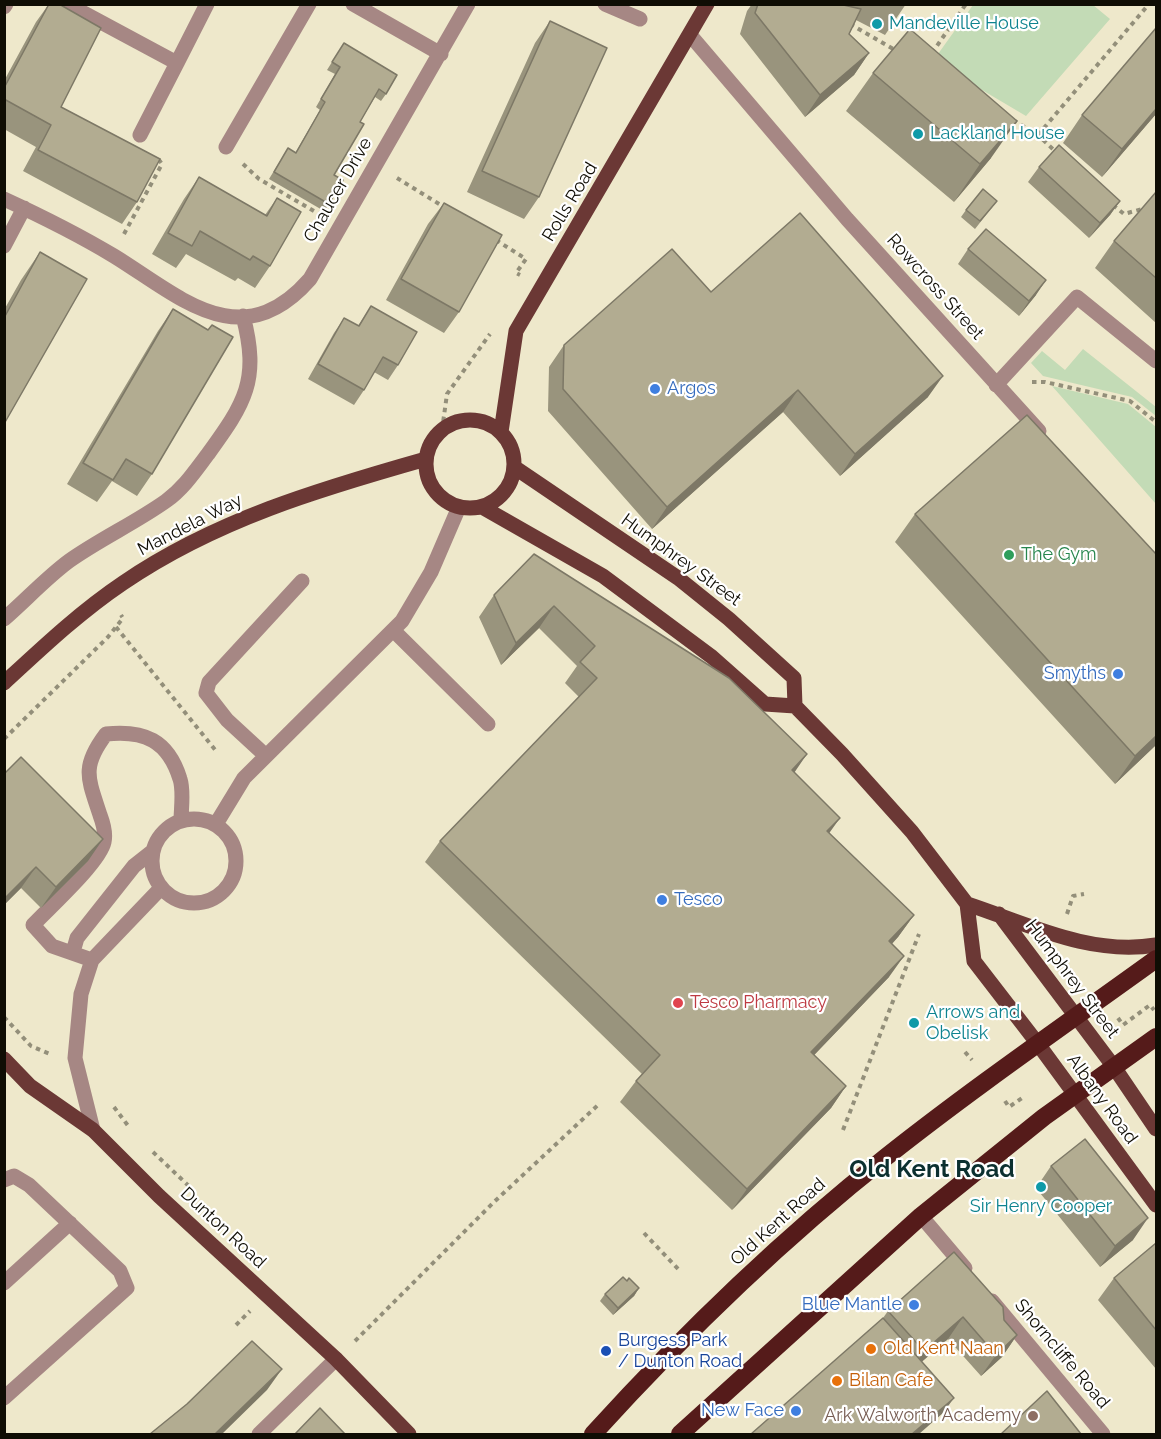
<!DOCTYPE html>
<html>
<head>
<meta charset="utf-8">
<style>
	body { margin:0 }
	#map { position:relative; width:1161px; height:1439px; overflow:hidden; background:#eee8cb; font-family:Raleway,sans-serif }
	canvas { display:block }
	.frame { position:absolute; inset:0; border:6px solid #0f0d04; pointer-events:none }
</style>
</head>
<body>
<div id="map">
<canvas width="1161" height="1439"></canvas>
<div class="frame"></div>
</div>
<script>
const context = document.querySelector('canvas').getContext('2d');
context.lineJoin = 'round';
function fillPath(path, color) { context.fillStyle = color; context.fill(path, 'evenodd'); }
function strokePath(path, color, width, dash) { context.strokeStyle = color; context.lineWidth = width; context.lineCap = dash ? 'butt' : 'round'; context.setLineDash(dash || []); context.stroke(path); }
function label(font, color, halo, rows, align = 'center') {
  context.font = font + ' Raleway,sans-serif'; context.lineWidth = 4.5; context.setLineDash([]); context.textBaseline = 'middle'; context.strokeStyle = halo; context.fillStyle = color; for (const [text, x, y, turn = 0] of rows) {
    context.save(); context.translate(x, y); context.rotate((+turn || 0) * Math.PI / 180); context.textAlign = isNaN(turn) ? turn : align; if (halo) context.strokeText(text, 0, 0); context.fillText(text, 0, 0); context.restore();
  }
}
fillPath(new Path2D(`
	M 973,5 L 1093,5 L 1110,19 L 1026,116 L 933,61 Z
	M 1083,349 L 1156,407 L 1156,416 L 1132,397 L 1043,376 L 1031,363 L 1042,351 L 1065,370 Z
	M 1052,386 L 1128,404 L 1156,427 L 1156,504 Z`), '#c3dbb6');
strokePath(new Path2D(`
	M 850,24 L 895,50
	M 932,53 L 966,4
	M 1013,120 L 1038,135 L 1057,153
	M 1038,135 L 1149,4
	M 243,164 L 259,179 L 319,214
	M 397,178 L 444,207
	M 1113,205 L 1124,214 L 1142,209 L 1145,212
	M 124,234 L 162,164 L 156,156
	M 496,240 L 526,259 L 516,273 L 520,275
	M 1032,382 L 1045,382 L 1130,401 L 1156,422
	M 442,430 L 447,394 L 490,334
	M 116,627 L 216,751
	M 4,739 L 108,637 L 123,618 L 121,615
	M 1067,914 L 1073,896 L 1084,894
	M 4,1017 L 31,1046 L 50,1054
	M 1118,1018 L 1123,1025 L 1150,1005 L 1154,1010
	M 965,1052 L 972,1060
	M 1005,1101 L 1009,1107 L 1022,1098
	M 114,1107 L 129,1127
	M 843,1130 L 919,934
	M 153,1152 L 193,1190
	M 644,1233 L 679,1270
	M 236,1325 L 250,1311
	M 355,1341 L 494,1202 L 598,1105`), '#938f7a', 4, [4.5, 4.5]);
strokePath(new Path2D(`
	M 67,4 L 177,63 L 140,135
	M 353,4 L 441,54
	M 605,4 L 640,19
	M 4,7 L 6,4
	M 691,36 L 847,219 L 1039,431
	M 177,63 L 207,4
	M 226,147 L 309,4
	M 4,199 C 41,216 79,235 114,256 C 179,296 241,358 310,279 L 468,4
	M 4,246 L 24,208
	M 996,385 L 1077,297 L 1156,361
	M 4,619 C 26,600 46,578 69,561 C 100,539 135,523 166,501 C 184,488 195,471 208,454 C 245,403 260,380 243,316
	M 393,630 L 488,724
	M 265,755 L 227,720 L 206,693 L 209,682 L 302,581
	M152 861a42 42 0 1 1 84 0a42 42 0 1 1-84 0Z
	M 216,824 L 244,778 L 402,621 L 431,572 L 459,507
	M 73,952 L 77,938 L 134,866 L 153,851
	M 92,960 L 52,946 L 33,925 C 49,908 100,862 104,842 C 106,833 103,823 100,815 C 88,778 81,767 106,734 C 144,730 168,740 180,779 C 184,791 181,809 181,821
	M 93,1130 L 75,1058 L 81,994 L 92,960 L 161,888
	M 4,1180 L 14,1176 L 29,1185 L 120,1271 L 127,1288 L 4,1398
	M 921,1216 L 965,1268
	M 4,1283 L 70,1223
	M 992,1301 L 1103,1434
	M 259,1434 L 336,1359`), '#a68784', 15);
strokePath(new Path2D(`
	M426 464a44 44 0 1 1 88 0a44 44 0 1 1-88 0Z
	M 501,432 L 516,331 L 707,4
	M 514,467 L 678,578 L 729,619 L 794,678 L 795,706
	M 482,507 L 603,576 L 712,657 L 765,704 L 795,706 L 842,754 L 912,832 L 967,904 L 974,961 L 1038,1044 L 1156,1205
	M 4,683 C 43,647 80,612 123,583 C 215,520 320,489 426,459
	M 967,904 C 1028,924 1090,956 1156,945
	M 999,914 L 1114,1067 L 1156,1129
	M 4,1059 L 30,1086 L 93,1130 L 159,1196 L 336,1359 L 409,1434`), '#6b3835', 15);
strokePath(new Path2D(`
	M 593,1434 C 683,1335 781,1240 886,1157 C 973,1088 1066,1024 1156,959
	M 680,1434 L 921,1216 L 1044,1117 L 1156,1037`), '#551b1a', 18);
fillPath(new Path2D(`
	M 49,4 L 59,4 L 61,107 L 137,202 L 122,224 L 23,171 L 36,147 L 4,129 L 4,81 L 36,22 Z
	M 752,4 L 839,4 L 847,6 L 847,4 L 906,4 L 885,35 L 856,20 L 849,34 L 869,53 L 854,75 L 805,117 L 740,34 L 747,11 Z
	M 550,21 L 539,197 L 524,219 L 467,192 L 535,43 Z
	M 344,43 L 386,94 L 381,101 L 375,97 L 360,122 L 334,175 L 329,204 L 324,211 L 269,179 L 288,148 L 295,153 L 320,110 L 316,107 L 335,74 L 327,70 Z
	M 873,73 L 991,158 L 954,202 L 846,111 Z
	M 1156,114 L 1102,177 L 1063,143 L 1082,115 Z
	M 1039,167 L 1120,201 L 1110,215 L 1089,238 L 1028,182 Z
	M 199,177 L 265,215 L 277,198 L 270,266 L 255,288 L 238,278 L 235,281 L 186,254 L 176,268 L 152,254 L 184,199 Z
	M 1156,192 L 1156,323 L 1095,268 L 1114,241 Z
	M 997,201 L 975,229 L 961,217 L 966,210 Z
	M 444,203 L 459,312 L 444,333 L 386,300 L 428,224 Z
	M 968,249 L 1036,295 L 1019,316 L 958,264 Z
	M 40,252 L 4,424 L 4,310 L 21,280 Z
	M 711,292 L 928,397 L 840,476 L 783,412 L 652,529 L 548,411 L 549,367 L 564,345 Z
	M 371,306 L 398,365 L 388,380 L 374,372 L 364,390 L 354,405 L 308,379 L 334,333 L 344,318 L 358,326 Z
	M 173,309 L 152,474 L 137,496 L 112,481 L 97,502 L 67,484 L 158,331 Z
	M 915,514 L 1156,745 L 1115,784 L 895,542 Z
	M 534,554 L 794,773 L 829,833 L 914,915 L 898,937 L 892,944 L 889,977 L 814,1055 L 846,1086 L 831,1108 L 732,1210 L 620,1102 L 636,1081 L 642,1074 L 425,862 L 440,841 L 579,697 L 565,683 L 577,666 L 539,628 L 501,665 L 479,617 L 494,595 Z
	M 4,774 L 88,861 L 41,908 L 21,888 L 4,905 Z
	M 1051,1166 L 1133,1240 L 1100,1267 L 1036,1188 Z
	M 1156,1244 L 1156,1369 L 1098,1300 L 1114,1278 Z
	M 627,1281 L 639,1288 L 634,1296 L 613,1315 L 600,1301 L 605,1294 Z
	M 888,1311 L 1004,1320 L 1017,1335 L 1002,1357 L 981,1376 L 948,1339 L 921,1362 L 943,1413 L 883,1318 Z`), '#99947d');
fillPath(new Path2D(`
	M 869,53 L 854,75 L 805,117 L 820,95 Z
	M 1156,109 L 1156,114 L 1102,177 L 1122,149 Z
	M 1017,121 L 991,158 L 954,202 L 980,164 Z
	M 1120,201 L 1110,215 L 1089,238 L 1100,223 Z
	M 1046,280 L 1036,295 L 1019,316 L 1029,301 Z
	M 943,376 L 928,397 L 840,476 L 855,454 Z
	M 798,390 L 783,412 L 652,529 L 667,507 Z
	M 554,606 L 539,628 L 501,665 L 516,643 Z
	M 1156,736 L 1156,745 L 1115,784 L 1135,756 Z
	M 807,754 L 792,776 L 792,770 Z
	M 840,818 L 825,839 L 827,831 Z
	M 103,839 L 88,861 L 41,908 L 56,887 Z
	M 36,867 L 21,888 L 4,905 L 5,898 Z
	M 914,915 L 898,937 L 874,963 L 889,941 Z
	M 904,956 L 889,977 L 796,1074 L 811,1052 Z
	M 846,1086 L 831,1108 L 732,1210 L 747,1189 Z
	M 1148,1218 L 1133,1240 L 1100,1267 L 1115,1246 Z
	M 639,1288 L 634,1296 L 613,1315 L 618,1308 Z
	M 963,1317 L 948,1339 L 909,1373 L 924,1351 Z
	M 1017,1335 L 1002,1357 L 981,1376 L 996,1355 Z
	M 282,1369 L 267,1390 L 222,1434 L 215,1434 Z
	M 954,1398 L 943,1413 L 919,1434 L 912,1434 Z`), '#7d7866');
const building = new Path2D(`
	M 49,4 L 59,4 L 101,28 L 61,107 L 160,159 L 137,202 L 38,150 L 51,125 L 4,99 L 4,88 Z
	M 758,4 L 839,4 L 861,9 L 849,34 L 869,53 L 820,95 L 755,13 Z
	M 550,21 L 607,48 L 539,197 L 482,171 Z
	M 1156,28 L 1156,109 L 1122,149 L 1082,115 Z
	M 910,29 L 1017,121 L 980,164 L 873,73 Z
	M 344,43 L 397,75 L 386,94 L 379,89 L 360,122 L 364,124 L 334,175 L 343,180 L 329,204 L 274,172 L 288,148 L 296,153 L 325,102 L 321,99 L 340,67 L 332,62 Z
	M 1059,145 L 1120,201 L 1100,223 L 1039,167 Z
	M 199,177 L 267,216 L 277,198 L 301,212 L 270,266 L 253,256 L 250,260 L 200,231 L 192,246 L 168,233 Z
	M 983,189 L 997,201 L 980,221 L 966,210 Z
	M 1156,192 L 1156,278 L 1114,241 Z
	M 444,203 L 502,235 L 459,312 L 401,279 Z
	M 800,213 L 943,376 L 855,454 L 798,390 L 667,507 L 563,389 L 564,345 L 672,249 L 711,292 Z
	M 986,229 L 1046,280 L 1029,301 L 968,249 Z
	M 40,252 L 87,279 L 4,424 L 4,318 Z
	M 371,306 L 417,332 L 398,365 L 383,357 L 364,390 L 318,364 L 344,318 L 359,326 Z
	M 173,309 L 208,330 L 212,325 L 233,337 L 152,474 L 126,459 L 113,480 L 83,463 Z
	M 1027,415 L 1156,554 L 1156,736 L 1135,756 L 915,514 Z
	M 534,554 L 729,678 L 807,754 L 792,770 L 840,818 L 827,831 L 914,915 L 889,941 L 904,956 L 811,1052 L 846,1086 L 747,1189 L 636,1081 L 660,1055 L 440,841 L 597,678 L 580,662 L 595,646 L 554,606 L 516,643 L 494,595 Z
	M 21,757 L 103,839 L 56,887 L 36,867 L 5,898 L 4,774 Z
	M 1085,1139 L 1148,1218 L 1115,1246 L 1051,1166 Z
	M 1156,1243 L 1156,1330 L 1114,1278 Z
	M 954,1252 L 1003,1307 L 1004,1320 L 1017,1335 L 996,1355 L 963,1317 L 924,1351 L 888,1311 Z
	M 623,1277 L 627,1281 L 629,1278 L 639,1288 L 618,1308 L 605,1294 Z
	M 883,1318 L 954,1398 L 912,1434 L 751,1434 Z
	M 252,1341 L 282,1369 L 215,1434 L 150,1434 L 187,1404 Z
	M 1047,1391 L 1081,1434 L 1001,1434 Z
	M 320,1408 L 345,1434 L 295,1434 Z`);
fillPath(building, '#b2ac91');
strokePath(building, '#7d7866', 1.5);
for (const [x, y, r, color] of [
	[877,24,6,"#0f9aa8"],
	[918,134,6,"#0f9aa8"],
	[655,389,6,"#3f7fe0"],
	[1009,555,6,"#2e9e5b"],
	[1118,674,6,"#3f7fe0"],
	[662,900,6,"#3f7fe0"],
	[678,1003,6,"#e0444e"],
	[914,1023,6,"#0f9aa8"],
	[1041,1187,6,"#0f9aa8"],
	[914,1305,6,"#3f7fe0"],
	[871,1349,6,"#e8710a"],
	[606,1351,6,"#1a4fb4"],
	[837,1381,6,"#e8710a"],
	[796,1411,6,"#3f7fe0"],
	[1033,1416,6,"#8d6e63"]
]) { const dot = new Path2D(); dot.arc(x, y, r, 0, 2 * Math.PI); context.fillStyle = color; context.fill(dot); strokePath(dot, '#fff', 2); }
label('18px', '#0d838f', '#fff', [
	["Mandeville House",889,24],
	["Lackland House",930,134],
	["Arrows and",926,1013],
	["Obelisk",926,1034],
	["Sir Henry Cooper",1041,1207,"center"]
], 'left');
label('18px', '#0f0d04', '#fff', [
	["Chaucer Drive",338,190,-60],
	["Rolls Road",570,202,-59],
	["Rowcross Street",935,287,48],
	["Mandela Way",190,525,-27],
	["Humphrey Street",681,560,36],
	["Humphrey Street",1072,979,53],
	["Albany Road",1102,1099,54],
	["Old Kent Road",778,1222,-42],
	["Dunton Road",223,1228,43],
	["Shorncliffe Road",1062,1354,50]
]);
label('18px', '#366cbe', '#fff', [
	["Argos",667,389,"left"],
	["Smyths",1106,674],
	["Tesco",674,900,"left"],
	["Blue Mantle",902,1305],
	["New Face",784,1411]
], 'right');
label('18px', '#27864d', '#fff', [
	["The Gym",1021,555]
], 'left');
label('18px', '#be3a42', '#fff', [
	["Tesco Pharmacy",690,1003]
], 'left');
label('18px', '#164399', '#fff', [
	["Burgess Park",618,1341],
	["/ Dunton Road",618,1362]
], 'left');
label('18px', '#c56008', '#fff', [
	["Old Kent Naan",883,1349],
	["Bilan Cafe",849,1381]
], 'left');
label('18px', '#785e54', '#fff', [
	["Ark Walworth Academy",1021,1416]
], 'right');
label('bold 24px', '#0c3030', '#fff', [
	["Old Kent Road",932,1170]
]);
</script>
</body>
</html>
